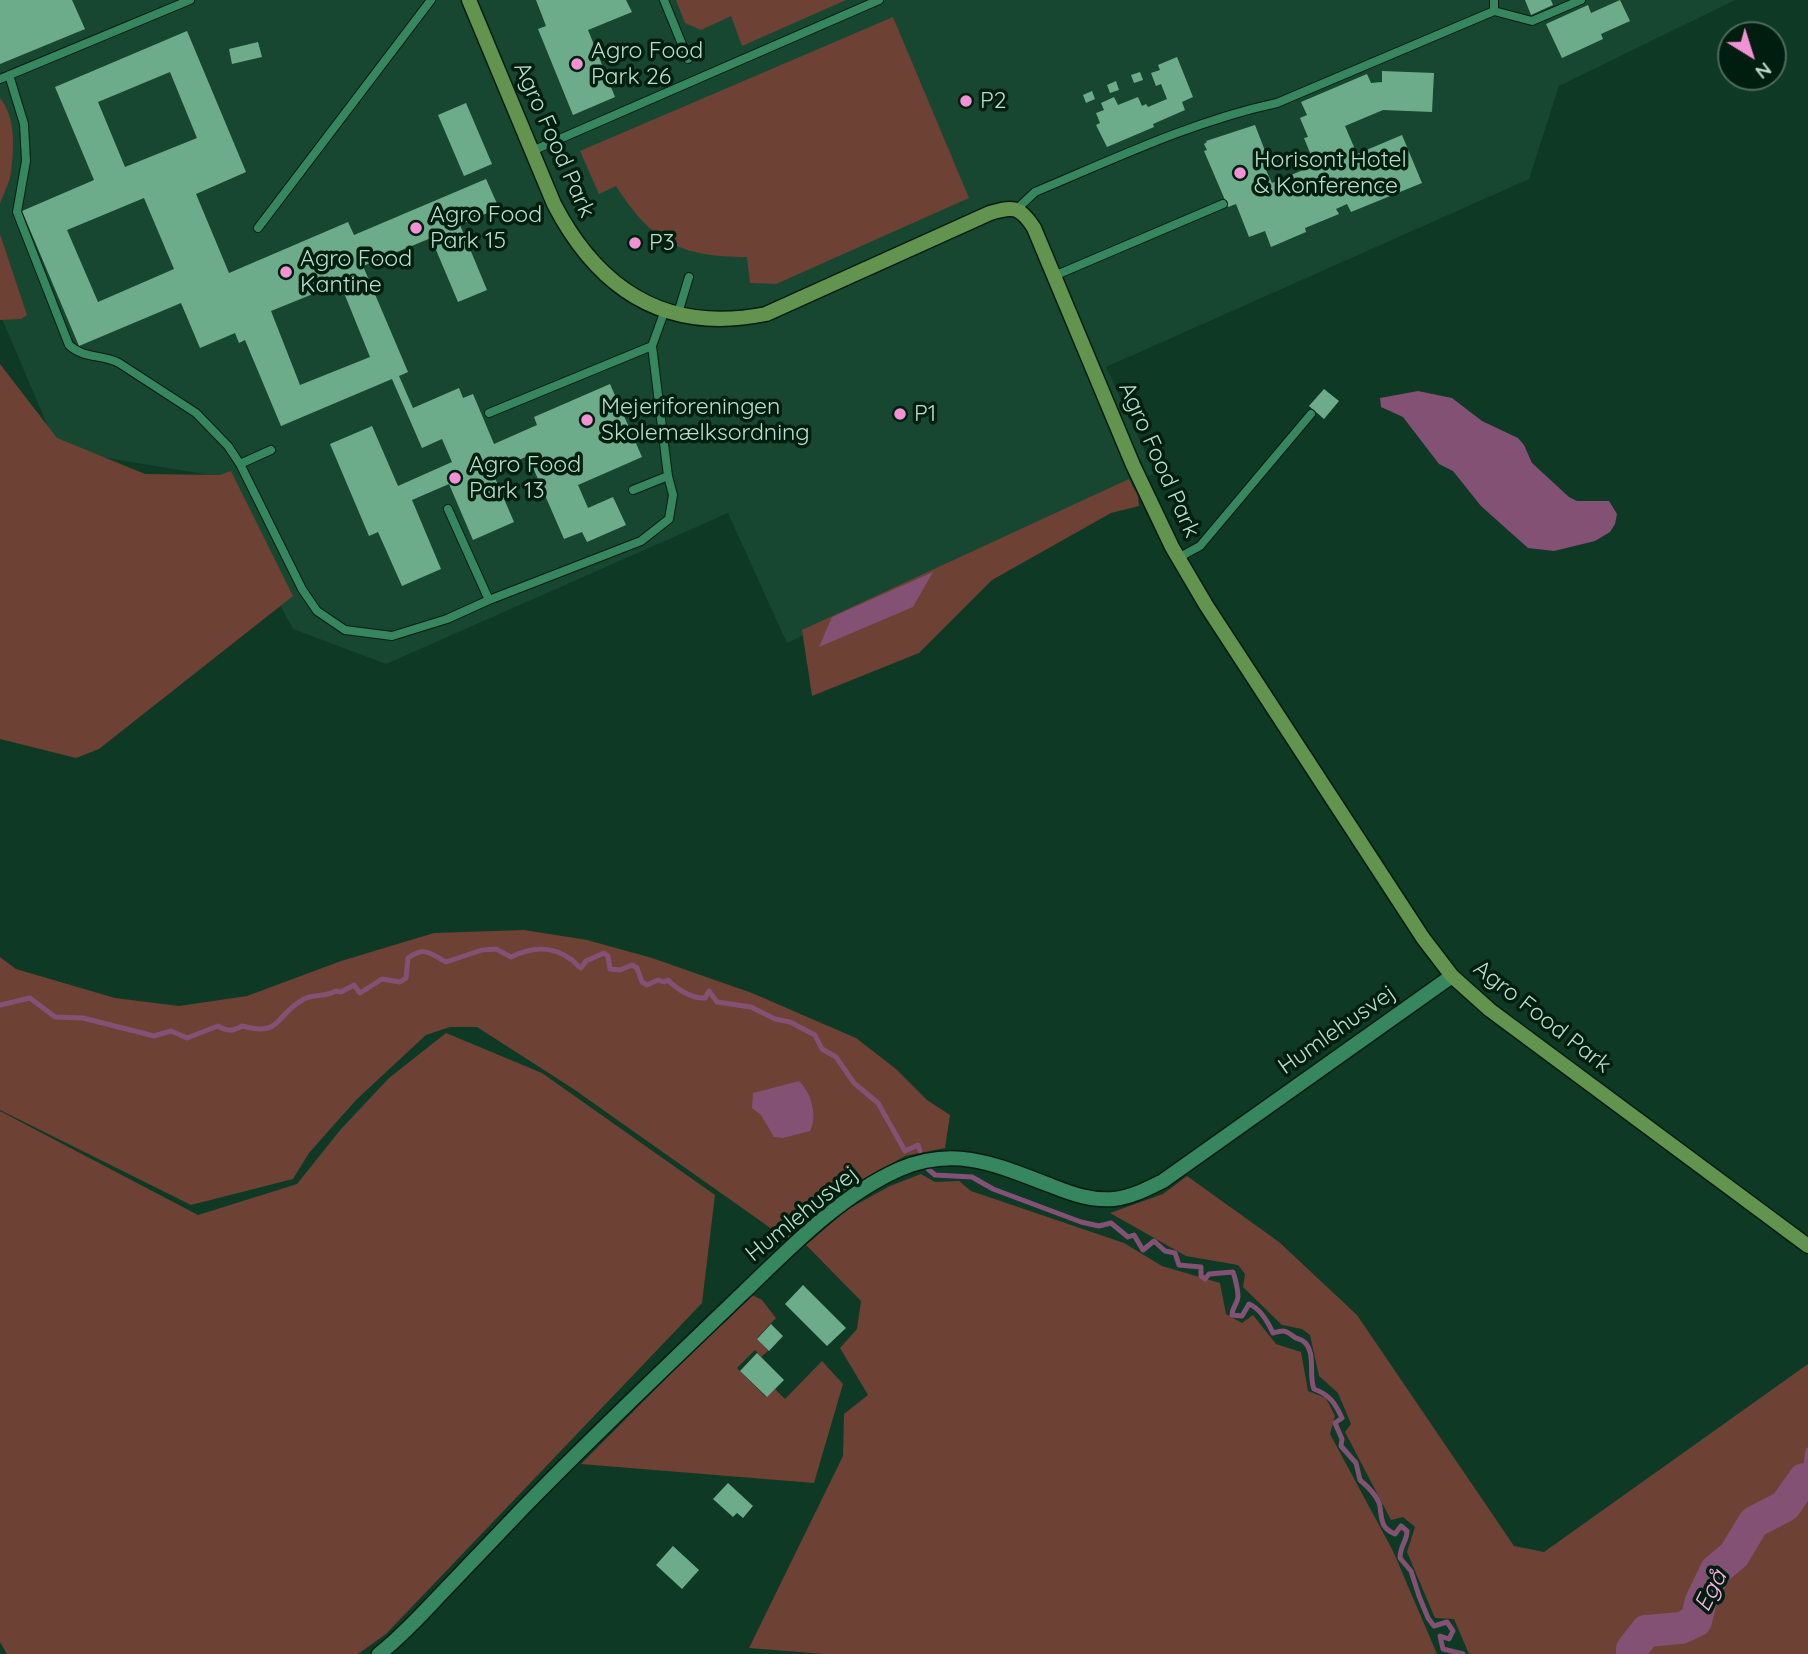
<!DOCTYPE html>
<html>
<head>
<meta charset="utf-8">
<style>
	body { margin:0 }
	#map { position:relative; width:1808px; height:1654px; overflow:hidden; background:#0e3925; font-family:Quicksand,sans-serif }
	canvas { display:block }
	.north { position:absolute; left:1717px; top:21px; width:70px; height:70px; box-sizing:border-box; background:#001e10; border:2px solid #4a6b5a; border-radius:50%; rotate:142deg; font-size:19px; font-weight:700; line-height:28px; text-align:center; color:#badfc9 }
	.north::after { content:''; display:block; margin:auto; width:24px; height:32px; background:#f391d5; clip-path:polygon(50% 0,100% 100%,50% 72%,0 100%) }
</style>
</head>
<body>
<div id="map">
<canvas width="1808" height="1654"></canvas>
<div class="north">N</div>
</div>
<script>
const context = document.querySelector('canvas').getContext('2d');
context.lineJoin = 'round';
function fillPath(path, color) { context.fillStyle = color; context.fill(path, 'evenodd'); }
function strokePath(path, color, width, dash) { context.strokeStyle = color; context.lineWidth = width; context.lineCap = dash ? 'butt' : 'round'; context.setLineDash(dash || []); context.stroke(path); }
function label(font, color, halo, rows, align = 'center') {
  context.font = font + ' Quicksand,sans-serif'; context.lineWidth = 7; context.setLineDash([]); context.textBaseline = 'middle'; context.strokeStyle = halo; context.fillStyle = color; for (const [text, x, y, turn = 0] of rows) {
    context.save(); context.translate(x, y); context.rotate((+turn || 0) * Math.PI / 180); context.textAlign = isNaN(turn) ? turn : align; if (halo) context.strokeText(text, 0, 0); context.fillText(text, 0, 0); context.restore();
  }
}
fillPath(new Path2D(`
	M 0,0 L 1735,0 L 1559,86 L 1529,179 L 1106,367 L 1155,473 L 787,643 L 728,513 L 386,664 L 293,629 L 210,475 L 58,450 L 0,314 Z`), '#184731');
fillPath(new Path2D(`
	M 676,0 L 846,0 L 742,46 L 731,16 L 701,30 L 685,23 Z
	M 893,17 L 969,198 L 776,284 L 750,283 L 747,257 C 680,257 652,242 616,186 L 599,194 L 580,151 Z
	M 0,98 C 16,117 14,148 11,172 C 10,182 4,193 0,203 Z
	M 0,234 L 27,315 L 21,319 L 0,320 Z
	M 0,364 L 57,438 L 145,474 L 220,475 L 231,471 L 293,596 L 99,749 L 76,758 L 0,739 Z
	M 1129,479 L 1138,496 L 1139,506 L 1111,513 L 992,580 L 919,653 L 812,696 L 802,630 Z
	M 524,930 L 587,940 L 652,958 L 752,993 L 856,1038 L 896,1069 L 927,1100 L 950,1115 L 945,1148 L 905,1156 L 838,1194 L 786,1239 L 572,1088 L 477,1027 L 450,1027 L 426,1035 L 356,1100 L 309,1153 L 293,1179 L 191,1205 L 0,1110 L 0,957 L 16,969 L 115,998 L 179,1006 L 247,996 L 341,961 L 434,933 Z
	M 446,1033 L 542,1073 L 715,1195 L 702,1303 L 386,1634 L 358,1654 L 7,1654 L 0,1642 L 0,1111 L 198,1215 L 297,1184 L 341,1129 L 389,1078 Z
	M 921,1174 L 935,1182 L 959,1181 L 971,1191 L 1124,1243 L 1162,1266 L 1220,1283 L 1226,1314 L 1242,1323 L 1253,1315 L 1276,1344 L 1301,1352 L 1308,1391 L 1326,1398 L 1335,1416 L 1330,1434 L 1393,1551 L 1437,1654 L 824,1654 L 749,1648 L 843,1456 L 844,1414 L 868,1395 L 840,1348 L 857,1329 L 861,1301 L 806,1245 L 848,1209 L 890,1186 Z
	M 1187,1176 L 1279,1242 L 1357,1315 L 1514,1546 L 1544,1552 L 1808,1364 L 1808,1654 L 1469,1654 L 1454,1619 L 1435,1618 L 1407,1552 L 1415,1527 L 1403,1517 L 1391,1520 L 1345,1432 L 1351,1424 L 1338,1393 L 1319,1376 L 1310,1335 L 1302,1329 L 1282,1325 L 1243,1287 L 1245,1274 L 1238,1265 L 1186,1256 L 1110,1213 L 1163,1194 Z
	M 750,1294 L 762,1300 L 776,1318 L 757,1338 L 768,1351 L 761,1357 L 755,1350 L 737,1368 L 766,1397 L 775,1389 L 785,1399 L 822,1361 L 843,1384 L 814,1483 L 581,1464 Z`), '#6d4133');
fillPath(new Path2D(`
	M 1418,391 L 1452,398 L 1482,421 L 1518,438 L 1524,445 L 1532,463 L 1569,497 L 1577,501 L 1609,501 L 1617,514 L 1615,524 L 1610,532 L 1595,541 L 1554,551 L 1528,548 L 1481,506 L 1453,471 L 1439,464 L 1403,417 L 1381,407 L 1380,398 Z
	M 933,572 L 913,607 L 819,647 L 832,617 Z
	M 799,1081 C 811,1092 818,1116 810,1131 L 783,1138 L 774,1137 L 761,1115 L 752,1108 L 753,1093 Z`), '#835173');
strokePath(new Path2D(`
	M 0,1005 L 30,998 L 55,1017 L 83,1018 L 154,1036 L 171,1031 L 187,1038 L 218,1026 C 227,1031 232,1032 242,1026 C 283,1037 274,1015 304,999 C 314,994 326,997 336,991 L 341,992 L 354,985 L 360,993 L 382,979 L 400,982 L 406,978 L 408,958 C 426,946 429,953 446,962 L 482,950 L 496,949 L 511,957 C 533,947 552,945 572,960 C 575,962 577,966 581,968 L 586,961 L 604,953 L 608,956 L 610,969 L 620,970 L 632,965 L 637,968 L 642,982 L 647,985 L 658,980 L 664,982 L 668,980 C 676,989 693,999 705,998 L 709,991 L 717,1002 L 751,1007 L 775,1019 L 790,1022 L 815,1035 L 822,1049 L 836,1057 L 854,1083 L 878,1103 L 905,1151 L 918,1145 L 920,1151
	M 928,1169 L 935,1175 L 972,1177 L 993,1189 L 1081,1222 L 1099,1226 L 1111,1223 L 1128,1237 L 1134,1235 L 1143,1250 L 1154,1241 L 1165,1251 L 1175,1253 L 1179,1265 L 1201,1267 L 1201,1276 L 1205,1279 L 1209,1274 L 1233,1272 C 1235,1277 1238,1290 1238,1297 C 1237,1305 1232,1307 1232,1315 L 1242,1316 L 1249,1304 C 1261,1309 1268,1322 1273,1333 C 1284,1330 1285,1330 1293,1336 C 1296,1339 1300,1339 1303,1341 C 1317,1351 1308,1375 1314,1389 C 1330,1395 1335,1403 1342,1418 L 1335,1423 L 1342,1439 L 1341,1446 L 1356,1463 L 1360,1480 C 1367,1486 1379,1498 1380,1507 C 1382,1521 1381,1528 1395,1534 L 1401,1526 L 1407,1531 C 1407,1542 1400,1545 1400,1558 L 1411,1571 L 1419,1596 L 1428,1618 L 1434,1626 L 1447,1622 L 1453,1631 L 1449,1639 L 1440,1636 L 1443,1649 L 1463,1654
	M 1804,1479 L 1808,1450`), '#835173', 5);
strokePath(new Path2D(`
	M 1632,1654 L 1632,1649 L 1646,1631 L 1681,1628 L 1696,1621 L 1701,1601 L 1716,1570 L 1734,1555 L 1754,1522 L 1785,1506 L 1804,1479 L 1808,1481`), '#835173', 32);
fillPath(new Path2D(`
	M 0,0 L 72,0 L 85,29 L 0,64 Z
	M 536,0 L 626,0 L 632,12 L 588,30 L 615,97 L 573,115 L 538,29 L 546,26 Z
	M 1525,0 L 1551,0 L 1553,5 L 1531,15 Z
	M 1620,0 L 1630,21 L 1601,34 L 1603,39 L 1562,58 L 1546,24 L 1588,5 L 1591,13 Z
	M 187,31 L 246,172 L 196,194 L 229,273 L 348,222 L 354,235 L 486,179 L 499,208 L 460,225 L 487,290 L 458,302 L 431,238 L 363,266 L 408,372 L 399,376 L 413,408 L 459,388 L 463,398 L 473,394 L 494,444 L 537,425 L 534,417 L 610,384 L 642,457 L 578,485 L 588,508 L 613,497 L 626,525 L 587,542 L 582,532 L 564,539 L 528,456 L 492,471 L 514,522 L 473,540 L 449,484 L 412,500 L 441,569 L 402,586 L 378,532 L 369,536 L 330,444 L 372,426 L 398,486 L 452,462 L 442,439 L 422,448 L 392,379 L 281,426 L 245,340 L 239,343 L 235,333 L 200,348 L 181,303 L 79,346 L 22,211 L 94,180 L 55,87 ZM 170,72 L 197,138 L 125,167 L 98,102 ZM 144,198 L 174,269 L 98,302 L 67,230 ZM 340,283 L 370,357 L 300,385 L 271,311 Z
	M 258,42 L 262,57 L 232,64 L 229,49 Z
	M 1177,57 L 1193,97 L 1182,102 L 1185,110 L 1153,124 L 1154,127 L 1107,147 L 1096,125 L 1100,123 L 1096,113 L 1104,110 L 1101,103 L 1114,97 L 1118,105 L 1138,97 L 1142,106 L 1146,104 L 1148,107 L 1167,99 L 1161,84 L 1156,86 L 1151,73 L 1160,70 L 1158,65 Z
	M 1382,71 L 1434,73 L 1432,112 L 1383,110 L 1345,126 L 1357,154 L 1402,135 L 1422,183 L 1351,212 L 1347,204 L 1336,209 L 1339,214 L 1305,228 L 1306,232 L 1271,247 L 1265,231 L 1249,237 L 1236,204 L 1228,207 L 1204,151 L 1207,150 L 1204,144 L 1207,142 L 1206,141 L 1255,125 L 1267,156 L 1261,159 L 1272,183 L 1315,165 L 1304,138 L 1308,137 L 1300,118 L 1307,115 L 1301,102 L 1367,74 L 1371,83 L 1382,82 Z
	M 1140,72 L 1143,80 L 1134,83 L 1131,75 Z
	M 1116,81 L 1119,90 L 1110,93 L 1107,85 Z
	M 1092,91 L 1095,99 L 1086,103 L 1083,95 Z
	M 466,103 L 492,164 L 464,176 L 438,115 Z
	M 1324,389 L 1339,401 L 1324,419 L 1309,406 Z
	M 803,1285 L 846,1328 L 827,1346 L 785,1304 Z
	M 771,1324 L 783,1336 L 769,1351 L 757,1339 Z
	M 757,1353 L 784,1380 L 767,1397 L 740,1371 Z
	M 728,1483 L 753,1506 L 743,1518 L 737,1513 L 733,1517 L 713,1499 Z
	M 673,1546 L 699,1570 L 682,1589 L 656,1565 Z`), '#6dac8a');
const lane = new Path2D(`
	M 664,0 L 688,59
	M 1494,11 L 1494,0
	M 9,75 L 24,124 L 26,161 L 17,212 L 69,345 C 84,359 102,354 119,363 L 196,413 L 228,446 L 240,464 L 271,450
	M 0,79 L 190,0
	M 532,151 L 879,0
	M 1017,209 L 1035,192 C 1114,159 1193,121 1277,103 L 1494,11 L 1532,21 L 1581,0
	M 258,228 L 431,0
	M 1054,276 L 1223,204
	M 678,313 L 689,277
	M 489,413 L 652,346
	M 240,464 L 302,589 L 317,611 L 345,630 L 392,636 L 447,619 L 489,600 L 448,509
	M 633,490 L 668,476 L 652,346 L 665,310
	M 1178,558 L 1200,546 L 1311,414
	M 489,600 L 641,541 L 669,519 L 673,495 L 668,476`);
const street = new Path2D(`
	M 379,1654 C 401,1637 421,1615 440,1595 C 468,1566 496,1536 524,1507 C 595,1434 669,1364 743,1293 C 790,1248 839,1196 900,1169 C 957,1145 999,1166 1052,1186 C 1072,1194 1092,1201 1114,1199 C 1132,1197 1147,1189 1163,1181 L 1452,976`);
const secondary = new Path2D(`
	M 469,0 L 554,204 C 599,291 667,334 766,314 L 990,213 C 1013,206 1020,206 1034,228 L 1133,465 L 1172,547 L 1206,605 L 1423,938 L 1452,976 L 1490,1010 L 1808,1246`);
strokePath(lane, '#051d11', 10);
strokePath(street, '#051d11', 17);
strokePath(secondary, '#051d11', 17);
strokePath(lane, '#368660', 8);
strokePath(street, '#368660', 14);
strokePath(secondary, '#63944f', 14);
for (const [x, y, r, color] of [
	[577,64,7,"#f391d5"],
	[966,101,7,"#f391d5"],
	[1240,173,7,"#f391d5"],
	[416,228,7,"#f391d5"],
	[635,243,7,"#f391d5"],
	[286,272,7,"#f391d5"],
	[900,414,7,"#f391d5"],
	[587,420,7,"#f391d5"],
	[455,478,7,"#f391d5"]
]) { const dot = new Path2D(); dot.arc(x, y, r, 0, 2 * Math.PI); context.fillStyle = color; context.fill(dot); strokePath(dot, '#001e10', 2.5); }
label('23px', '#badfc9', '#001e10', [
	["Agro Food",591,51],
	["Park 26",591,77],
	["P2",980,101],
	["Horisont Hotel",1254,160],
	["& Konference",1254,186],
	["Agro Food",430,215],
	["Park 15",430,241],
	["P3",649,243],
	["Agro Food",300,259],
	["Kantine",300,285],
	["Mejeriforeningen",601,407],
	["Skolemælksordning",601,433],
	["P1",914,414],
	["Agro Food",469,465],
	["Park 13",469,491]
], 'left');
label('23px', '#badfc9', '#001e10', [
	["Agro Food Park",554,140,66],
	["Agro Food Park",1159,460,66],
	["Agro Food Park",1542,1017,38],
	["Humlehusvej",1337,1030,-35],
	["Humlehusvej",802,1214,-39]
]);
label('italic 24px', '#ffb0e5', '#001e10', [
	["Egå",1711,1591,-63]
]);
</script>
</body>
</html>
